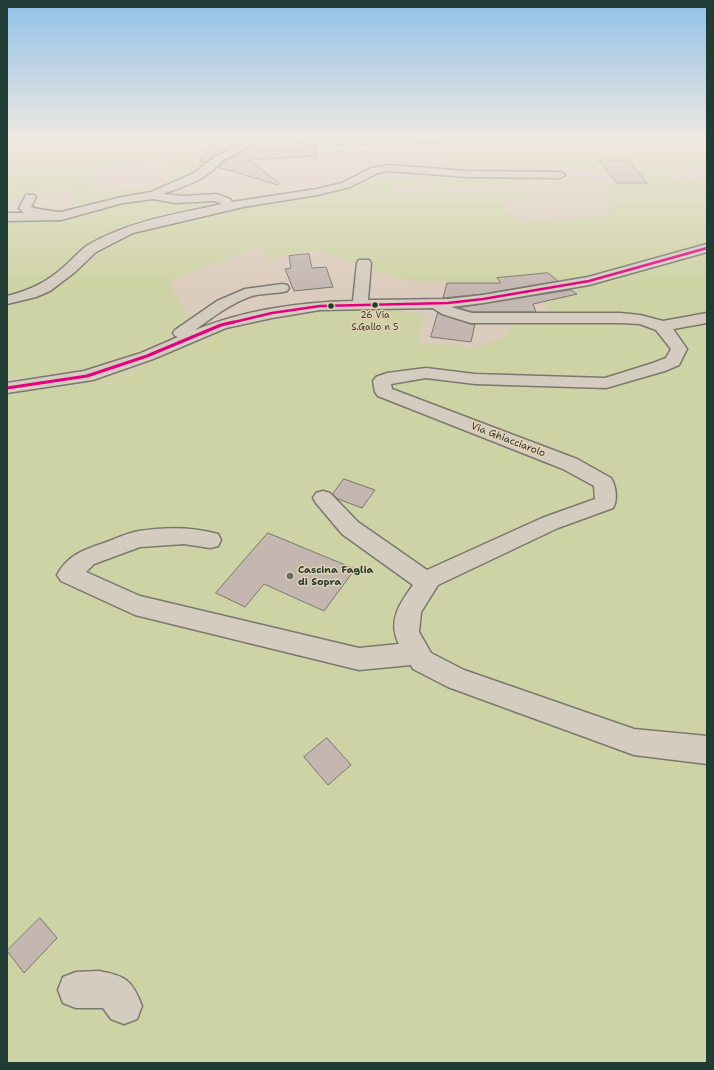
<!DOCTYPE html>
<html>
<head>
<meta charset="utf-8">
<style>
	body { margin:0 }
	#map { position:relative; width:714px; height:1070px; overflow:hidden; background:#dcccbd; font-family:"Shantell Sans",sans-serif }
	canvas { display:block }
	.frame { position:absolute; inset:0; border:8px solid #1f3d34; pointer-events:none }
</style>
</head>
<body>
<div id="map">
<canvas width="714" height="1070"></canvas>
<div class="frame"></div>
</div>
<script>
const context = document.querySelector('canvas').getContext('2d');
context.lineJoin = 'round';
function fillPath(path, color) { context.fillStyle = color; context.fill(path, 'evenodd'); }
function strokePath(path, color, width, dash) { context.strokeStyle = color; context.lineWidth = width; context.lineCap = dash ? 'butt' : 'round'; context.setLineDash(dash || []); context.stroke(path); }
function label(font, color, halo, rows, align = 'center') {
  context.font = font + ' "Shantell Sans",sans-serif'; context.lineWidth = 3; context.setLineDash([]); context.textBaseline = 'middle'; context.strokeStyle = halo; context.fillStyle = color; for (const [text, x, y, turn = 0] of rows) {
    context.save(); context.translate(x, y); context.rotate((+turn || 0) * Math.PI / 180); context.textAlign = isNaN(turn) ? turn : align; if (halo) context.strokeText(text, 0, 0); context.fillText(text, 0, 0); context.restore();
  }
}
fillPath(new Path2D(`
	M 21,139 L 204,139 L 196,157 L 215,159 L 204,170 L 160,194 L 166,197 L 214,195 L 267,197 L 342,188 L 368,178 L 548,179 L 581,184 L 615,184 L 625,177 L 617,170 L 560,168 L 554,162 L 468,162 L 376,157 L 359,158 L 346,142 L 480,139 L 707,139 L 707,168 L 667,177 L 678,182 L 703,177 L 707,178 L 707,243 L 599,277 L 465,298 L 461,282 C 436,282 409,283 385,275 C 364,269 337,253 316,252 C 300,251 285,255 271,260 L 259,246 L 169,282 L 189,320 L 168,339 L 104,366 L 48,376 L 7,380 L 7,304 C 29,300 50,294 68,280 C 84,267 98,251 115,239 L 107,236 L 81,250 L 64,268 L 49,280 L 28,290 L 7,294 L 7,219 L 56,219 L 78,215 L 108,207 L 69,212 L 77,189 L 28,192 L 26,196 L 7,197 L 7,193 L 11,191 L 7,186 L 7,144 L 13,144 ZM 429,142 L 438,158 L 372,156 L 359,143 ZM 169,158 L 169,181 L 153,187 L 94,192 L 92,188 L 96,166 ZM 549,181 L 563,188 L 608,186 L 607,202 L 611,214 L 553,221 L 516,223 L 499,200 L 532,197 L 521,182 ZM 390,186 L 484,188 L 517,187 L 520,190 L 479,193 L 392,193 Z
	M 707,252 L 707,1063 L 7,1063 L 7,394 L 58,387 L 90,381 L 139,367 L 171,352 L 205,340 L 219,331 L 315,312 L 374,306 L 400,308 L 403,313 L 423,313 L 419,342 L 475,348 L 504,337 L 515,322 L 539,318 L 550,312 L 537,294 Z`), '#cdd3a4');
const building = new Path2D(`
	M 214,139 L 239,139 L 235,146 L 215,155 L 205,163 L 200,161 Z
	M 252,139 L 291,139 L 300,143 L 316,145 L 316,156 L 249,160 L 279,183 L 278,185 L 218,167 L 227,160 L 244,152 L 250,145 Z
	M 599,160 L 628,160 L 647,183 L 617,183 Z
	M 309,254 L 312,268 L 326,267 L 333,287 L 294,291 L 285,269 L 291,268 L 289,256 Z
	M 548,273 L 558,281 L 483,294 L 443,298 L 447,283 L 501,283 L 497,278 Z
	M 571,290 L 577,294 L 533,304 L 536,312 L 472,312 L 458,308 Z
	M 438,313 L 471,324 L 475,324 L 471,342 L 431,337 Z
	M 344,479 L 375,490 L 362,508 L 338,499 L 333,494 Z
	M 268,533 L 355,569 L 324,611 L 264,584 L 245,607 L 216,593 Z
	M 327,738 L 351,765 L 328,785 L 304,757 Z
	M 40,918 L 57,938 L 24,973 L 7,951 Z`);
fillPath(building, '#c3b7b0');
strokePath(building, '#7a786f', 1);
const minor = new Path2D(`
	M 241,139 L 251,139 C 247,154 233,153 222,161 C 217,165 214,170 208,174 C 195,184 178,188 163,194 L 184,196 L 216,194 L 230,199 L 232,202 L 317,189 L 342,183 L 371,168 L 389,165 L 467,171 L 560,172 L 565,175 L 560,178 L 467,177 L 389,171 L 378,173 L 350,187 L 317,195 L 243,207 L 133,233 L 96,252 L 75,272 L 50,291 L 36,297 L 7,304 L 7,296 C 31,290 47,282 66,265 C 73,259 80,250 88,245 C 129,221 176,214 222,204 L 215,201 L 175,203 L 153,199 L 123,203 L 61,220 L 7,221 L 7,213 L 24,213 L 19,208 L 26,195 L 34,195 L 36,197 L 31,207 C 36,209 56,212 61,212 L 122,197 L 151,192 L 194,173 L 216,156 L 236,147 Z
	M 292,139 L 451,139 L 446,142 C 425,142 301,148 292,139 Z
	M 707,244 L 707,252 L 589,285 L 483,303 L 451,307 L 472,313 L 620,313 L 640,315 L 663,321 L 707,313 L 707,323 L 673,329 L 687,349 L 679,365 L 665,371 L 606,388 L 475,384 L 426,378 L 391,384 L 392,389 L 577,459 L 611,478 C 616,486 618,500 613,508 L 558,528 L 438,585 L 421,612 L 419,632 L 431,653 L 464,670 L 634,729 L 707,736 L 707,764 L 634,755 L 448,687 L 413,669 L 411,665 L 359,670 L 135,615 L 61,581 L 57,575 C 68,555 83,550 104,543 C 115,539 127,533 139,531 C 164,527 193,527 218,534 L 221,540 L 218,546 L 210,548 L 184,544 L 140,547 L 94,564 L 86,572 L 140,596 L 359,648 L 399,644 C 387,621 400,603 413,585 L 342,534 L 316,503 L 313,498 L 316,493 L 323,491 L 330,493 L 358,522 L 427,570 L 542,518 L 595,499 L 594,486 L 563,469 L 378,396 L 375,392 L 373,381 L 376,377 L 387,373 L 426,368 L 475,374 L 605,378 L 653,363 L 666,358 L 671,349 L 656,330 L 640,324 L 620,323 L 471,323 L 442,314 L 433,308 L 320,310 L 272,318 L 226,328 L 153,359 L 93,380 L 7,393 L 7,383 L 84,371 L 141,353 L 178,337 L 175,336 L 173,333 L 175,330 L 217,301 L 245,289 L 282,284 L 287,285 L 289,288 L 287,291 C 276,294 263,293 252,296 C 231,303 213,317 195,330 C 245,310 300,302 353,301 L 357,263 L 359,260 L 369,260 L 371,263 L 368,300 L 448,299 L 483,295 L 588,277 Z
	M 99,971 C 126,976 132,980 142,1006 L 137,1019 L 124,1024 L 111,1019 L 103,1008 L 76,1008 L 63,1003 L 58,990 L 63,977 L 76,972 Z`);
strokePath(minor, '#7a786f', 3);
fillPath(minor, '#d5ccc0');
strokePath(new Path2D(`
	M 230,323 L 272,313 L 320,306 L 448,303 L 483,299 L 589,281 L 707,248`), '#e5007d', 2.5);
strokePath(new Path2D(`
	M 7,388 L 87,376 L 147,356 L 221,325 L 234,322`), '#e5007d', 3);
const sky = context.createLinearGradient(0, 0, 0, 289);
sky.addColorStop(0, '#90c2e8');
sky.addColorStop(0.48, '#efe8e1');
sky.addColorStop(1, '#efe8e100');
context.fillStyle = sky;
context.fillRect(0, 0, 714, 289);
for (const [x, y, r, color] of [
	[375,305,3.5,"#1f3d34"],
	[331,306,3.5,"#1f3d34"],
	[290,576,4,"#616f64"]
]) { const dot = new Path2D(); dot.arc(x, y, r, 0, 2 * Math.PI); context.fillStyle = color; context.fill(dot); strokePath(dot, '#e6d0af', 1.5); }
label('9px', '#1f3d34', '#e6d0af', [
	["26 Via",375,316],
	["S.Gallo n 5",375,328]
]);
label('10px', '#1f3d34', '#e6d0af', [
	["Via Ghiacciarolo",508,440,21]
]);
label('bold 10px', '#1f3d34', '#e6d0af', [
	["Cascina Faglia",298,570],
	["di Sopra",298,582]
], 'left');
</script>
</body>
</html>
